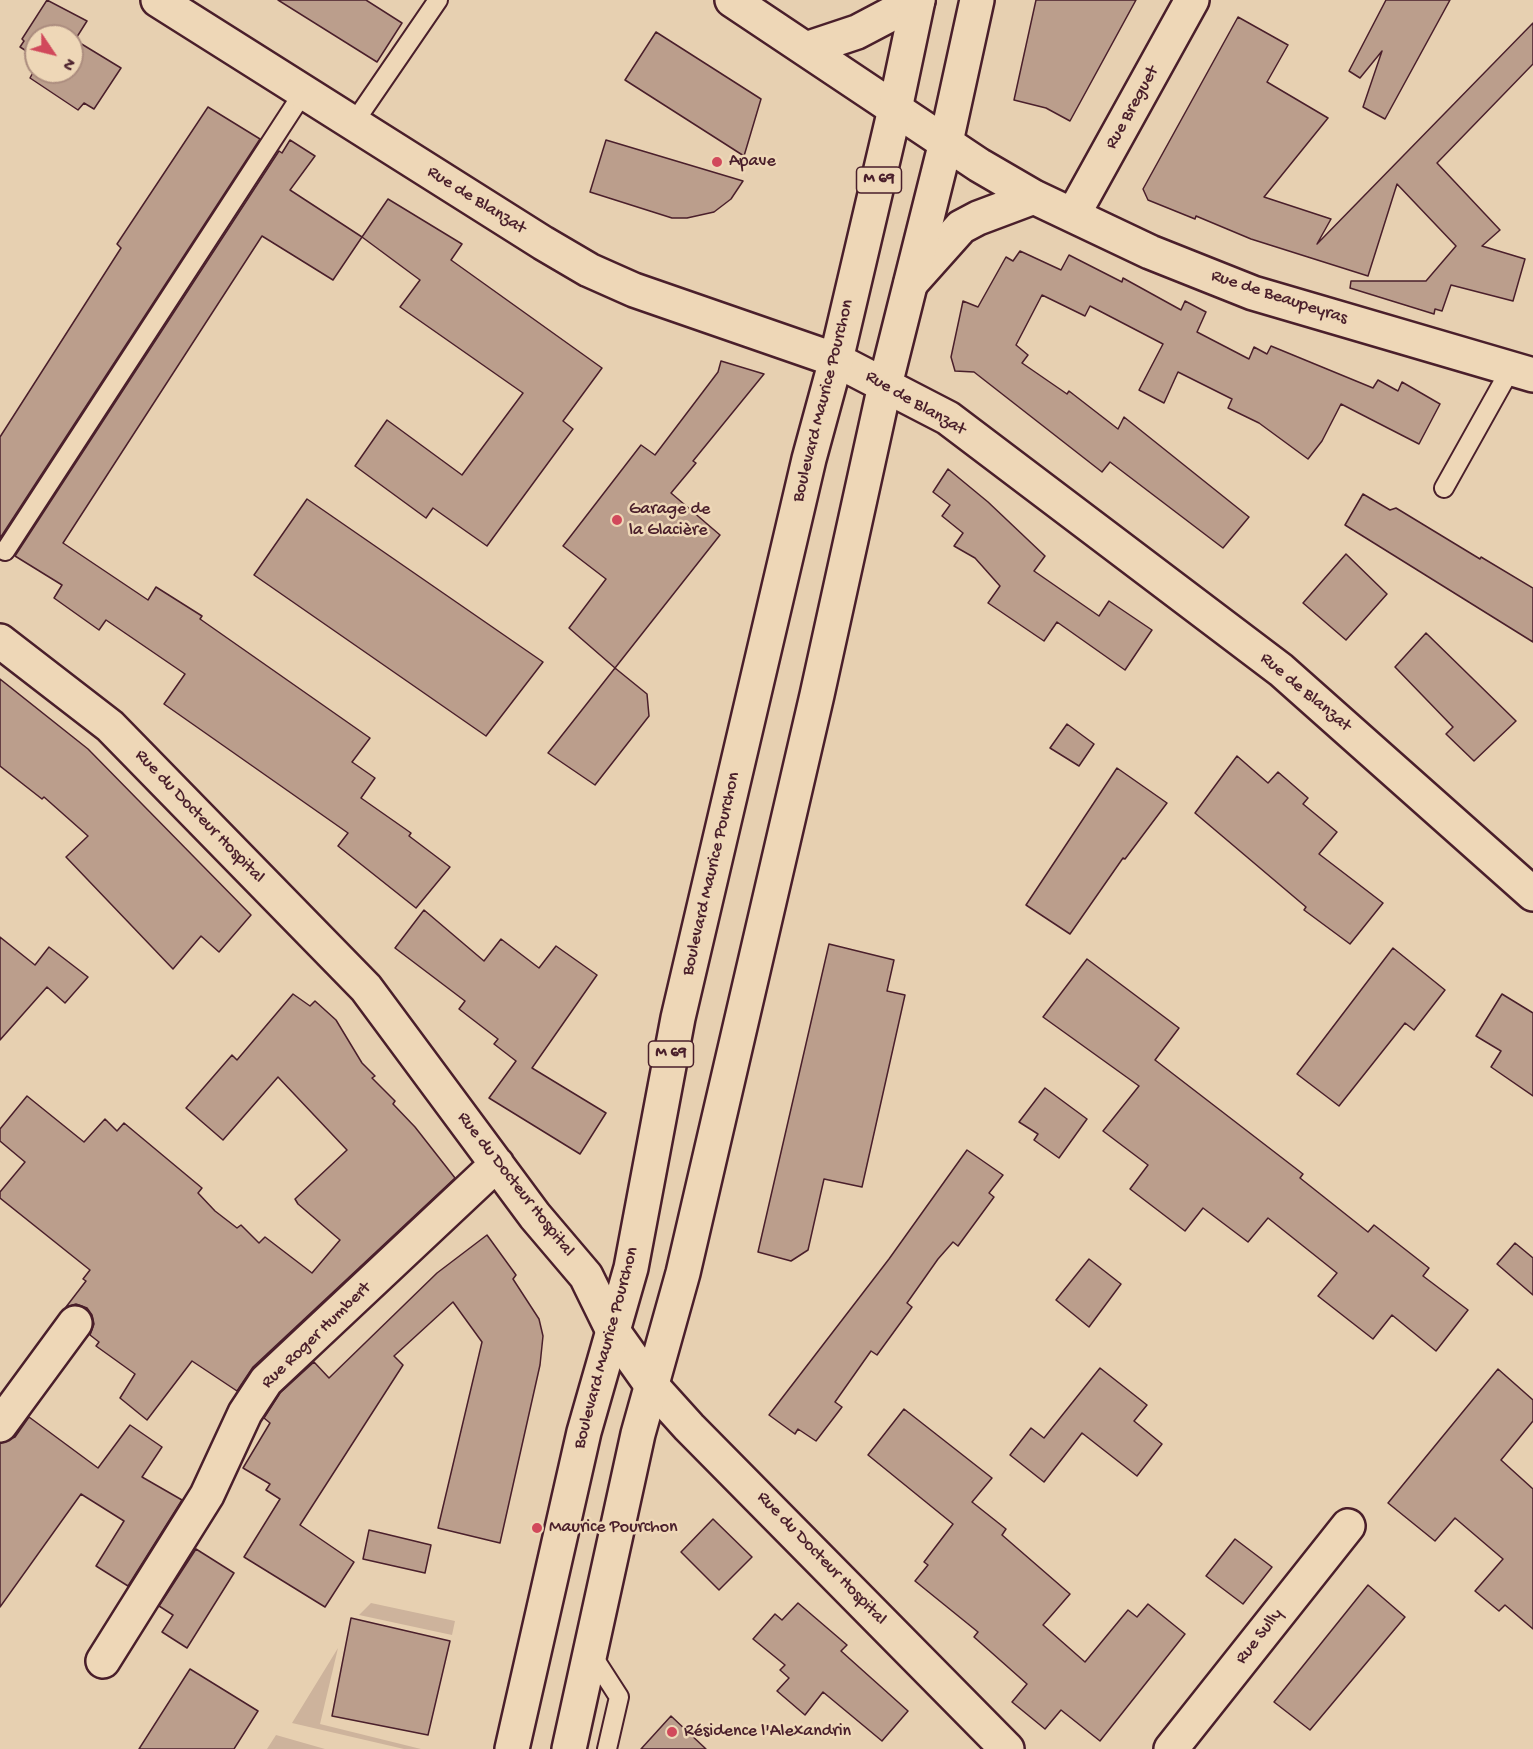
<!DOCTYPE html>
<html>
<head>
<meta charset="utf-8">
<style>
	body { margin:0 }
	#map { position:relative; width:1533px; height:1749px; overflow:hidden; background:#e7d0b1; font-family:"Gochi Hand",sans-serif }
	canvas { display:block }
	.north { position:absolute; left:24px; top:24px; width:60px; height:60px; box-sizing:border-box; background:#eed7b7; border:2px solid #ac8d7f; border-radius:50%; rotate:125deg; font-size:16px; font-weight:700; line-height:24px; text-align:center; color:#4a1f2b }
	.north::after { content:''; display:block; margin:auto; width:21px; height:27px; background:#d1495b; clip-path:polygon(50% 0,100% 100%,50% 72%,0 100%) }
</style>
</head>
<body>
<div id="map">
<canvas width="1533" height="1749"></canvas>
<div class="north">N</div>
</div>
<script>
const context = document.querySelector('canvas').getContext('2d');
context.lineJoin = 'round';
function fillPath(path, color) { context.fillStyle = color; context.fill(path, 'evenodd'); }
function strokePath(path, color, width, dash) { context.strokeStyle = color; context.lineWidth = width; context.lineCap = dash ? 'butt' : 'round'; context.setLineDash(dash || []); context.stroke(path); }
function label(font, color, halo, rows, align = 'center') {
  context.font = font + ' "Gochi Hand",sans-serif'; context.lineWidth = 5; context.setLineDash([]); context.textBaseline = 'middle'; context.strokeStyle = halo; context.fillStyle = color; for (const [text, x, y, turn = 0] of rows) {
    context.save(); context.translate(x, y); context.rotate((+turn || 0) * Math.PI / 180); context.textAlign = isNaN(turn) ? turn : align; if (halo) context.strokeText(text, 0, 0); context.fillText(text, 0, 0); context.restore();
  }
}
fillPath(new Path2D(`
	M 371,1603 L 455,1621 L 452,1635 L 359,1615 Z
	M 338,1648 L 320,1724 L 421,1749 L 404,1749 L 292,1723 Z
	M 276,1735 L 325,1749 L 267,1749 Z`), '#cdb39c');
const building = new Path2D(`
	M 47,0 L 87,21 L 75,40 L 121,68 L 94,109 L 84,103 L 78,110 L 30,78 L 36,67 L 36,72 L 72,72 L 72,36 L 36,36 L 36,57 L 20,47 L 24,41 L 22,39 Z
	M 278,0 L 366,0 L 402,23 L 377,62 Z
	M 1036,0 L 1136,0 L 1070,121 L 1046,108 L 1014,100 Z
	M 1386,0 L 1450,0 L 1385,119 L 1363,107 L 1382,51 L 1360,78 L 1349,71 Z
	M 1238,17 L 1288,45 L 1267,82 L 1328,118 L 1264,197 L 1331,219 L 1317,244 L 1533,23 L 1533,64 L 1437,163 L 1500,230 L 1482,246 L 1525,259 L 1513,301 L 1451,285 L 1442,311 L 1435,309 L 1434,314 L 1350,288 L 1351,281 L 1426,281 L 1456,246 L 1397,184 L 1368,276 L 1251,239 L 1196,216 L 1195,219 L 1148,200 L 1143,189 Z
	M 656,32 L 761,99 L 744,156 L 625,80 Z
	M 208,107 L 260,139 L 0,538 L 0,437 L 121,248 L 117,244 Z
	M 290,140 L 315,156 L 290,190 L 362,237 L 333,280 L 262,236 L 63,543 L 148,600 L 156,587 L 202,616 L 200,619 L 370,738 L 352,762 L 375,778 L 361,798 L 411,833 L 409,836 L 450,867 L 416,908 L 338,846 L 348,833 L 164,704 L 185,674 L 106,620 L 99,630 L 54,598 L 62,585 L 15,556 L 279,151 L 282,153 Z
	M 606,140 L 743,181 L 731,199 L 714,212 L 687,218 L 672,218 L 590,192 Z
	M 388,199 L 462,244 L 451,260 L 602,368 L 563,421 L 573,429 L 487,546 L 433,508 L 426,518 L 355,466 L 387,420 L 462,475 L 523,393 L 400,307 L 420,280 L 362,237 Z
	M 1020,251 L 1061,270 L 1069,255 L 1122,282 L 1123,278 L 1181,310 L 1185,301 L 1206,312 L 1197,332 L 1249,359 L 1254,347 L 1267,354 L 1271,346 L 1373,388 L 1378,380 L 1398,391 L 1402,382 L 1440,404 L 1419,444 L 1341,404 L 1322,441 L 1308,459 L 1259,423 L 1228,408 L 1232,399 L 1178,372 L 1164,403 L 1139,390 L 1163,344 L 1090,306 L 1085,316 L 1042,295 L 1016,345 L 1028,355 L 1022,363 L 1067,394 L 1069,391 L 1118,429 L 1124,417 L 1249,517 L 1223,548 L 1110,462 L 1102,472 L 974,372 L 955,371 L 951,357 L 963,301 L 978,307 L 1006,257 L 1013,261 Z
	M 721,361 L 764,374 L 693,461 L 696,463 L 671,493 L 720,535 L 615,668 L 569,628 L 606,579 L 563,546 L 641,445 L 655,455 L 718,372 Z
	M 948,469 L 988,502 L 1045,556 L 1034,571 L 1099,616 L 1109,601 L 1152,630 L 1125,670 L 1057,622 L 1044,641 L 988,603 L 1000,586 L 975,558 L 954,546 L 963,533 L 942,516 L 950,505 L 933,492 Z
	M 1363,494 L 1390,510 L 1396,508 L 1480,559 L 1481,557 L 1533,588 L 1533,642 L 1345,525 Z
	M 307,499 L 543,662 L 486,736 L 254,575 Z
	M 1346,554 L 1387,594 L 1346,640 L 1303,603 Z
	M 1426,633 L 1516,721 L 1474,761 L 1446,734 L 1453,727 L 1395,667 Z
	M 615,668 L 647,694 L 649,716 L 595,785 L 548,753 Z
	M 0,679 L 88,749 L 251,915 L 219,952 L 201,936 L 173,969 L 66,857 L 88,836 L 44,797 L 42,799 L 0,766 Z
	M 1067,724 L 1094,744 L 1079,766 L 1050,748 Z
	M 1237,756 L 1268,783 L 1278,772 L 1308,798 L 1303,804 L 1337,832 L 1319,854 L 1383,903 L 1350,944 L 1304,910 L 1306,907 L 1195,813 Z
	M 1117,768 L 1167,803 L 1125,859 L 1123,858 L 1070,934 L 1026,905 Z
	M 424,910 L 484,961 L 501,939 L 539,968 L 556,946 L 597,975 L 532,1068 L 606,1113 L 580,1154 L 489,1098 L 516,1061 L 494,1044 L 498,1039 L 459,1009 L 465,1001 L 395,948 Z
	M 0,937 L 35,965 L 49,947 L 88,977 L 65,1003 L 47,987 L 0,1040 Z
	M 829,944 L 894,960 L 887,991 L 905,995 L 862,1187 L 824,1179 L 808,1250 L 791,1261 L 758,1252 Z
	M 1393,948 L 1445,990 L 1414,1030 L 1405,1023 L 1339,1106 L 1297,1074 Z
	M 1087,959 L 1179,1028 L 1155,1060 L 1303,1174 L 1300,1178 L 1368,1232 L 1374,1225 L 1429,1268 L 1423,1276 L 1468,1310 L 1436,1351 L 1392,1315 L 1373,1339 L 1318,1296 L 1337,1273 L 1268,1218 L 1248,1242 L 1203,1208 L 1185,1231 L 1130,1189 L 1148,1165 L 1103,1131 L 1139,1086 L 1043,1017 Z
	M 293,994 L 310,1006 L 315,1001 L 336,1020 L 362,1063 L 375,1076 L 372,1078 L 395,1101 L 393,1104 L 415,1127 L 455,1178 L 253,1367 L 237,1391 L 192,1361 L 147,1420 L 120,1398 L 135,1374 L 96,1346 L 99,1342 L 90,1335 L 94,1324 L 92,1315 L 87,1308 L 76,1304 L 66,1307 L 86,1281 L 83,1279 L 90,1270 L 0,1198 L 0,1192 L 25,1162 L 0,1141 L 0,1129 L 27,1096 L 84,1142 L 105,1119 L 117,1131 L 124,1123 L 202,1188 L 198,1193 L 215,1211 L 237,1228 L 241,1225 L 259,1243 L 265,1237 L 312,1273 L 340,1240 L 298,1204 L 295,1199 L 347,1150 L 278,1077 L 223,1140 L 186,1108 L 232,1055 L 237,1060 Z
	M 1502,994 L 1533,1013 L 1533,1096 L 1491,1067 L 1501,1051 L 1476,1036 Z
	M 1045,1088 L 1087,1119 L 1059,1158 L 1034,1140 L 1038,1134 L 1019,1122 Z
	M 967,1150 L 1003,1175 L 989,1193 L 994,1197 L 958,1246 L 953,1242 L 938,1259 L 907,1303 L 912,1307 L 877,1355 L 871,1351 L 835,1402 L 842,1407 L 816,1441 L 798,1429 L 795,1434 L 769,1415 L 889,1259 Z
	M 487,1235 L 516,1275 L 513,1279 L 539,1319 L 543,1336 L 540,1365 L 500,1543 L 438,1528 L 482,1342 L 453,1302 L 394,1356 L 403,1365 L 300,1525 L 354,1562 L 325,1607 L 244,1557 L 280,1499 L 266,1490 L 270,1484 L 243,1468 L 270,1423 L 264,1418 L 280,1393 L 314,1362 L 329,1378 L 437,1273 Z
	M 1515,1243 L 1533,1258 L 1533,1295 L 1497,1264 Z
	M 1089,1259 L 1121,1284 L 1089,1327 L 1056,1300 Z
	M 1100,1368 L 1147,1405 L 1134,1421 L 1162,1444 L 1137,1476 L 1082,1433 L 1044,1482 L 1010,1455 L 1031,1428 L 1044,1438 Z
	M 1498,1369 L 1533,1400 L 1533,1421 L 1501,1460 L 1533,1489 L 1533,1629 L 1505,1605 L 1499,1611 L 1475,1591 L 1503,1559 L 1455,1518 L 1435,1541 L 1388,1503 Z
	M 904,1409 L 992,1478 L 972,1502 L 1006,1529 L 1002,1535 L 1070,1594 L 1043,1625 L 1085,1662 L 1128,1610 L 1137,1617 L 1148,1604 L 1185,1634 L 1100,1741 L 1061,1710 L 1045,1729 L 1012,1702 L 1027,1684 L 974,1637 L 978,1632 L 915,1581 L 928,1565 L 924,1562 L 953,1524 L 868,1455 Z
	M 29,1417 L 98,1468 L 130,1425 L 162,1447 L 142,1477 L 182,1500 L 128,1586 L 96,1566 L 124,1521 L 81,1494 L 0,1607 L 0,1443 L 15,1437 Z
	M 713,1519 L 752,1557 L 719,1590 L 681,1552 Z
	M 369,1530 L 431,1545 L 425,1573 L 363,1559 Z
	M 1235,1539 L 1272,1567 L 1243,1604 L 1206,1576 Z
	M 196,1549 L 234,1573 L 187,1648 L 162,1632 L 173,1615 L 159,1606 Z
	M 1368,1585 L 1405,1617 L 1310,1730 L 1274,1702 Z
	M 798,1603 L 847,1645 L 841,1651 L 908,1711 L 882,1741 L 823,1692 L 805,1715 L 777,1691 L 789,1678 L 780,1670 L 785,1665 L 753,1639 L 775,1614 L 782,1620 Z
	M 351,1618 L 450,1641 L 428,1735 L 332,1716 Z
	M 190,1669 L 258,1711 L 234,1749 L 139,1749 Z
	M 671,1716 L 706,1749 L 641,1749 Z`);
fillPath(building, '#bb9e8c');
strokePath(building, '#4a1f2b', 1.5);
const service = new Path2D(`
	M 353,124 L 438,0
	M 1444,488 L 1510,370
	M 5,551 L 303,93
	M 590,1652 L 619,1697 L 607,1749`);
const minor = new Path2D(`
	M 732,0 L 979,165 L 1034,197 L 1150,252 L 1253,293 L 1533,375
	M 806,49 L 857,32 L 918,0
	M 1073,215 L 1192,0
	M 911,283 L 961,227 L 978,218 L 1034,197
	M 0,641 L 110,726 L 366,988 L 535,1216 L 586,1276 L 613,1331 L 652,1386 L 689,1427 L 1007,1749
	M 0,1425 L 75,1323
	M 103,1661 L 207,1495 L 245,1413 L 266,1381 L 497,1164
	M 1171,1749 L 1348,1526`);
const tertiary = new Path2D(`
	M 158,0 L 543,243 L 589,270 L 634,290 L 836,360 L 948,418 L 1281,670 L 1533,894`);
const primary = new Path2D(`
	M 512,1749 L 584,1432 L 631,1268 L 678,1018 L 809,459 L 836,360 L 895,109 L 918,0
	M 569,1749 L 638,1434 L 683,1273 L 817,695 L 885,385 L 946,142 L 977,0`);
strokePath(service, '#4a1f2b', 22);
strokePath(minor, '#4a1f2b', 38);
strokePath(tertiary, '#4a1f2b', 38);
strokePath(primary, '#4a1f2b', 38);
strokePath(service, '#eed7b7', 18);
strokePath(minor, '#eed7b7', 33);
strokePath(tertiary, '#eed7b7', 33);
strokePath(primary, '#eed7b7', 33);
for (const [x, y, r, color] of [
	[717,162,6,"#d1495b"],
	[617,520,6,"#d1495b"],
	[537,1528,6,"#d1495b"],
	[672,1732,6,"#d1495b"]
]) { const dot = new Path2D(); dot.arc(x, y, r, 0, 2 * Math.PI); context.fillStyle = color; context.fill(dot); strokePath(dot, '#eed7b7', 2); }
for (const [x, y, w] of [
	[879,180,45],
	[671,1054,45]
]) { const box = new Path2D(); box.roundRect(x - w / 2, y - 13, w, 26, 4.5); context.fillStyle = '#eed7b7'; context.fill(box); strokePath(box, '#4a1f2b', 1.5); }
label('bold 16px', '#4a1f2b', null, [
	["M 69",879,180],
	["M 69",671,1054]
]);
label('18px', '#4a1f2b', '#eed7b7', [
	["Rue Breguet",1133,108,-61],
	["Rue de Blanzat",476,201,32],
	["Rue de Beaupeyras",1279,298,18],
	["Boulevard Maurice Pourchon",824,401,-76],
	["Rue de Blanzat",915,404,30],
	["Rue de Blanzat",1305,693,40],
	["Rue du Docteur Hospital",199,817,46],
	["Boulevard Maurice Pourchon",712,874,-77],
	["Rue du Docteur Hospital",515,1185,52],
	["Rue Roger Humbert",317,1336,-44],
	["Boulevard Maurice Pourchon",607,1348,-75],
	["Rue du Docteur Hospital",821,1559,46],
	["Rue Sully",1260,1637,-52]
]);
label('18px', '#4a1f2b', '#eed7b7', [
	["Apave",729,162],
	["Garage de",629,510],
	["la Glacière",629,531],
	["Maurice Pourchon",549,1528],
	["Résidence l'Alexandrin",684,1732]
], 'left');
</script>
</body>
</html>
